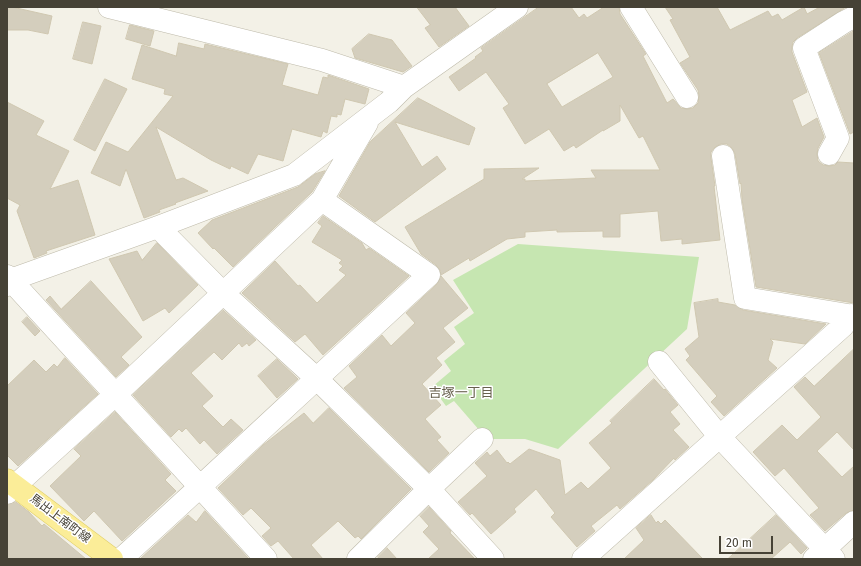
<!DOCTYPE html>
<html>
<head>
<meta charset="utf-8">
<style>
	body { margin:0 }
	#map { position:relative; width:861px; height:566px; overflow:hidden; background:#f3f1e7; font-family:"Fira Sans",sans-serif }
	canvas { display:block }
	.frame { position:absolute; inset:0; border:8px solid #464236; pointer-events:none }
	.scale { position:absolute; left:719px; top:536px; width:54px; height:18px; box-sizing:border-box; border:2px solid #464236; border-top:0; padding-left:5px; font-size:12px; line-height:14px; white-space:nowrap; color:#464236; -webkit-text-stroke:3px #fff; paint-order:stroke }
</style>
</head>
<body>
<div id="map">
<canvas width="861" height="566"></canvas>
<div class="frame"></div>
<div class="scale">20 m</div>
</div>
<script>
const context = document.querySelector('canvas').getContext('2d');
context.lineJoin = 'round';
function fillPath(path, color) { context.fillStyle = color; context.fill(path, 'evenodd'); }
function strokePath(path, color, width, dash) { context.strokeStyle = color; context.lineWidth = width; context.lineCap = dash ? 'butt' : 'round'; context.setLineDash(dash || []); context.stroke(path); }
function label(font, color, halo, rows, align = 'center') {
  context.font = font + ' "Fira Sans","Noto Sans JP",sans-serif'; context.lineWidth = 3; context.setLineDash([]); context.textBaseline = 'middle'; context.strokeStyle = halo; context.fillStyle = color; for (const [text, x, y, turn = 0] of rows) {
    context.save(); context.translate(x, y); context.rotate((+turn || 0) * Math.PI / 180); context.textAlign = isNaN(turn) ? turn : align; if (halo) context.strokeText(text, 0, 0); context.fillText(text, 0, 0); context.restore();
  }
}
fillPath(new Path2D(`
	M 518,244 L 699,257 L 687,329 L 558,449 L 525,439 L 492,439 L 480,431 L 454,401 L 446,406 L 432,387 L 451,371 L 444,361 L 465,344 L 454,327 L 474,313 L 453,280 Z`), '#c6e6b1');
const building = new Path2D(`
	M 7,7 L 12,7 L 52,16 L 48,34 L 28,30 L 7,30 Z
	M 417,7 L 455,7 L 469,26 L 439,47 L 425,28 L 430,25 Z
	M 539,7 L 571,7 L 579,18 L 584,14 L 587,18 L 604,7 L 619,7 L 620,14 L 646,54 L 643,56 L 667,103 L 673,99 L 681,108 L 687,109 L 693,108 L 698,103 L 699,96 L 698,90 L 680,63 L 690,57 L 670,20 L 673,19 L 665,7 L 717,7 L 730,30 L 768,11 L 772,17 L 778,14 L 782,20 L 804,7 L 807,14 L 820,7 L 846,7 L 797,38 L 793,42 L 792,47 L 792,52 L 807,92 L 792,100 L 802,127 L 817,118 L 824,137 L 818,148 L 817,154 L 818,161 L 823,165 L 829,166 L 835,165 L 838,162 L 854,163 L 854,303 L 756,287 L 742,199 L 741,183 L 740,184 L 735,154 L 732,148 L 727,144 L 721,144 L 715,147 L 711,152 L 711,158 L 715,186 L 714,186 L 720,240 L 682,244 L 682,239 L 661,241 L 658,211 L 620,214 L 620,237 L 603,237 L 603,231 L 557,232 L 557,230 L 525,232 L 525,237 L 507,239 L 470,261 L 469,258 L 441,275 L 440,270 L 436,265 L 421,254 L 405,227 L 484,179 L 484,169 L 539,168 L 522,179 L 525,179 L 525,181 L 596,178 L 591,170 L 660,170 L 643,136 L 639,138 L 620,105 L 620,121 L 603,131 L 603,130 L 576,148 L 574,145 L 564,151 L 549,129 L 525,144 L 503,108 L 509,104 L 486,72 L 459,91 L 449,77 L 476,58 L 475,57 L 483,51 L 481,48 ZM 598,53 L 613,77 L 562,107 L 547,84 Z
	M 83,22 L 101,26 L 92,64 L 73,59 Z
	M 130,25 L 154,31 L 150,46 L 126,39 Z
	M 854,31 L 854,132 L 850,134 L 819,53 Z
	M 369,34 L 392,40 L 412,66 L 403,72 L 355,58 L 352,49 Z
	M 179,43 L 204,49 L 205,44 L 288,64 L 282,85 L 318,95 L 323,77 L 328,78 L 328,75 L 369,89 L 365,104 L 345,99 L 341,115 L 337,114 L 337,117 L 331,116 L 327,133 L 323,131 L 321,137 L 292,129 L 283,161 L 258,154 L 248,174 L 231,166 L 230,169 L 211,160 L 156,127 L 176,180 L 183,178 L 208,191 L 175,203 L 176,204 L 159,210 L 160,212 L 144,218 L 126,169 L 120,186 L 91,173 L 106,142 L 128,152 L 173,96 L 164,94 L 165,89 L 132,79 L 142,45 L 176,56 Z
	M 105,79 L 127,89 L 95,151 L 74,140 Z
	M 418,98 L 475,128 L 469,145 L 395,122 L 422,167 L 437,156 L 446,169 L 375,222 L 339,196 L 370,142 Z
	M 7,102 L 44,121 L 36,135 L 69,151 L 50,189 L 78,180 L 95,235 L 46,251 L 47,253 L 34,258 L 17,211 L 20,205 L 7,198 Z
	M 325,171 L 312,192 L 233,267 L 214,248 L 213,249 L 198,233 L 212,220 L 298,187 L 315,174 Z
	M 323,216 L 362,243 L 366,250 L 369,248 L 409,276 L 323,355 L 305,334 L 295,342 L 242,293 L 275,261 L 298,286 L 300,285 L 317,303 L 346,275 L 339,270 L 343,266 L 339,263 L 342,260 L 312,242 L 322,226 L 318,223 Z
	M 157,243 L 198,285 L 169,313 L 165,308 L 143,321 L 109,259 L 137,251 L 142,260 Z
	M 441,276 L 468,308 L 443,328 L 455,342 L 436,358 L 442,365 L 422,384 L 441,405 L 425,419 L 441,437 L 437,440 L 449,453 L 429,472 L 344,388 L 357,377 L 349,366 L 382,335 L 391,346 L 415,323 L 406,313 L 437,284 Z
	M 91,281 L 142,337 L 121,357 L 129,365 L 116,377 L 46,300 L 50,296 L 61,309 Z
	M 718,299 L 718,302 L 735,305 L 743,310 L 826,324 L 805,344 L 770,339 L 773,342 L 768,360 L 777,368 L 724,416 L 711,402 L 717,396 L 686,360 L 690,356 L 685,349 L 699,337 L 694,303 Z
	M 223,310 L 256,340 L 249,346 L 247,343 L 242,347 L 239,343 L 222,360 L 214,352 L 191,373 L 213,396 L 202,406 L 223,427 L 231,419 L 243,430 L 217,454 L 204,440 L 200,444 L 186,428 L 182,432 L 179,429 L 171,437 L 133,395 Z
	M 27,317 L 40,331 L 35,336 L 22,322 Z
	M 854,349 L 854,450 L 837,432 L 817,451 L 842,477 L 854,466 L 854,510 L 846,513 L 825,531 L 810,515 L 819,508 L 784,468 L 775,476 L 753,452 L 782,425 L 797,440 L 821,417 L 794,387 L 805,377 L 814,386 Z
	M 65,358 L 98,394 L 18,466 L 7,455 L 7,386 L 34,360 L 46,372 L 54,364 L 57,367 Z
	M 277,359 L 298,379 L 277,398 L 258,376 Z
	M 654,379 L 664,390 L 665,389 L 678,405 L 670,412 L 680,424 L 673,430 L 689,447 L 675,460 L 674,458 L 653,480 L 620,509 L 617,505 L 591,526 L 595,531 L 577,547 L 551,517 L 555,513 L 536,489 L 514,509 L 516,512 L 491,534 L 472,513 L 470,515 L 458,502 L 487,476 L 475,463 L 487,452 L 490,456 L 497,450 L 507,463 L 508,462 L 510,464 L 529,449 L 560,460 L 565,495 L 581,482 L 588,489 L 611,468 L 589,443 L 612,423 L 610,421 Z
	M 329,408 L 411,489 L 361,539 L 358,536 L 355,538 L 338,521 L 311,545 L 323,559 L 294,559 L 278,541 L 271,546 L 262,536 L 271,528 L 251,508 L 243,515 L 218,488 L 263,445 L 304,413 L 313,423 Z
	M 115,412 L 171,474 L 165,480 L 176,491 L 122,541 L 94,511 L 84,521 L 50,486 L 81,456 L 74,449 Z
	M 16,502 L 29,512 L 42,526 L 44,524 L 86,559 L 7,559 L 7,505 Z
	M 429,507 L 451,531 L 450,533 L 475,559 L 428,559 L 439,549 L 423,532 L 429,526 L 420,516 Z
	M 205,511 L 249,559 L 140,559 L 188,515 L 196,522 Z
	M 651,515 L 656,523 L 658,521 L 661,524 L 665,520 L 703,559 L 624,559 L 644,540 L 636,528 Z
	M 776,515 L 807,548 L 801,554 L 790,542 L 771,559 L 728,559 Z
	M 387,548 L 397,559 L 379,559 L 378,557 Z`);
fillPath(building, '#d4cebd');
strokePath(building, '#cfc7b0', 1);
const minor = new Path2D(`
	M 109,7 L 322,60 L 404,87
	M 631,7 L 687,97
	M 829,154 L 838,138 L 804,48 L 844,22 L 854,17
	M 723,156 L 745,298 L 854,316
	M 322,200 L 367,123
	M 158,227 L 223,293 L 316,378 L 429,489 L 493,559
	M 7,276 L 266,559
	M 7,285 L 10,280 L 158,227 L 294,175 L 389,102 L 404,87 L 517,7
	M 659,362 L 719,436 L 834,559
	M 7,493 L 116,394 L 322,200 L 429,275 C 326,369 225,465 121,559
	M 358,559 L 429,489 L 482,439
	M 583,559 L 843,326 L 851,315
	M 814,559 L 854,522`);
const major = new Path2D(`
	M 7,480 L 112,559`);
strokePath(minor, '#bebaaa', 23);
strokePath(major, '#e0ce68', 23);
strokePath(minor, '#fff', 22);
strokePath(major, '#fbed98', 22);
label('12px', '#464236', '#fff', [
	["馬出上南町線",60,519,37]
]);
label('13px', '#68614e', '#fff', [
	["吉塚一丁目",461,393]
]);
</script>
</body>
</html>
